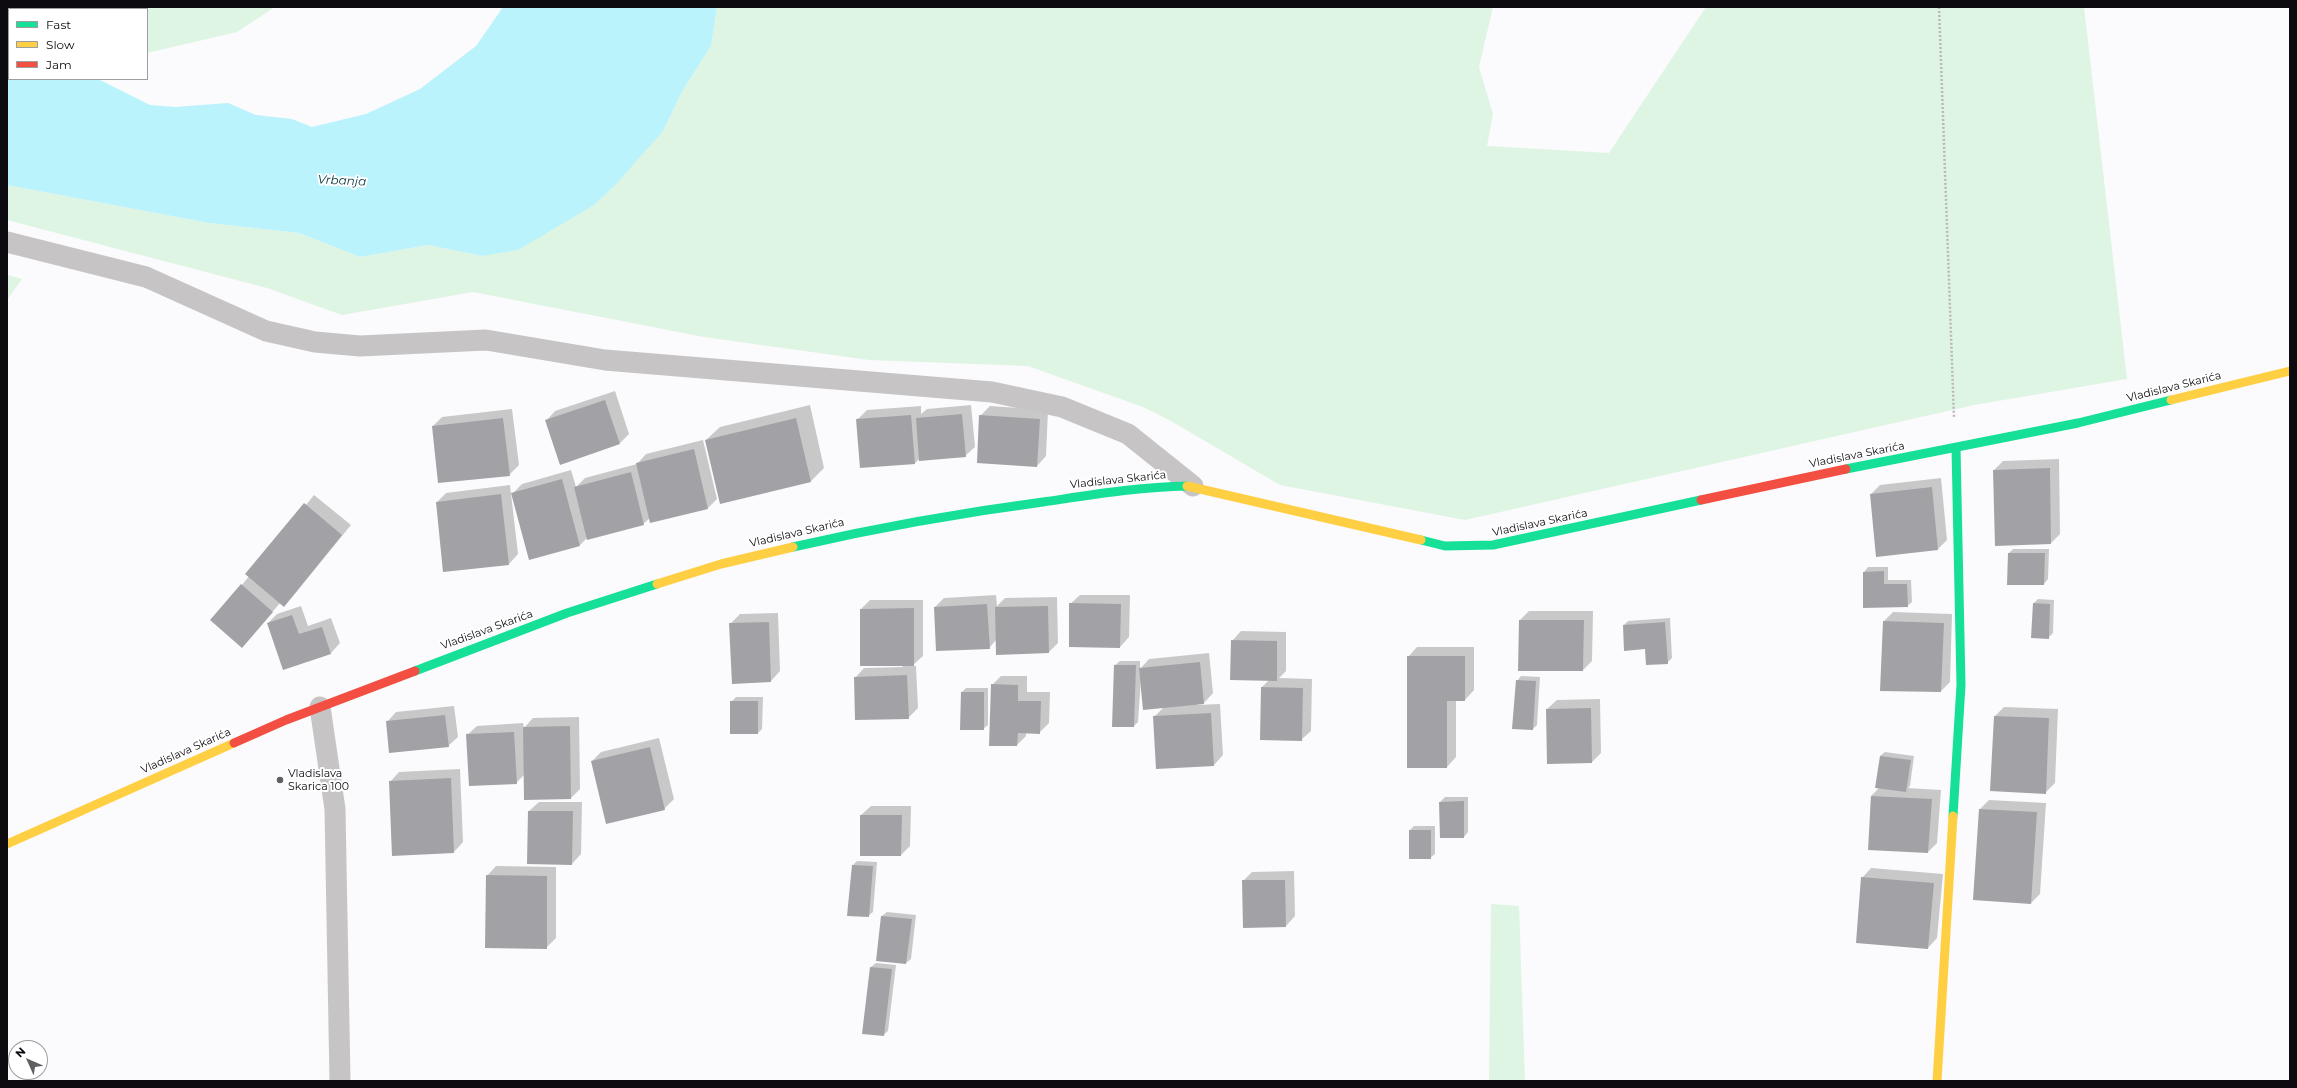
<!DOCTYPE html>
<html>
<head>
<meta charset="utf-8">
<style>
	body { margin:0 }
	#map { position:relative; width:2297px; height:1088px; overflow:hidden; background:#fbfafc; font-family:Montserrat,sans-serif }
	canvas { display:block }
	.frame { position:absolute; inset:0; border:8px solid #0d0a10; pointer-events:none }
	.legend { position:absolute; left:8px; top:8px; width:140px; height:72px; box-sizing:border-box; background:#fff; border:1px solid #9e9d9f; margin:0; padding:5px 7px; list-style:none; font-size:12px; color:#0d0a10 }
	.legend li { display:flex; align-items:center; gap:8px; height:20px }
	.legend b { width:20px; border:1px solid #9e9d9f }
	.north { position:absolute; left:8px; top:1040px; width:40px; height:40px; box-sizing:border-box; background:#fff; border:1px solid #9e9d9f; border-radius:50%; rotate:315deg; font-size:11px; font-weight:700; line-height:16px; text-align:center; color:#0d0a10 }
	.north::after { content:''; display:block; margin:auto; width:14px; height:18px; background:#605e63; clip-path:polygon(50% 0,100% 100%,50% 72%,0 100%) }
</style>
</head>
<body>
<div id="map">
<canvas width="2297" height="1088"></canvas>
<div class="frame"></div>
<ul class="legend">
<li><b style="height:5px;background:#16e098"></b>Fast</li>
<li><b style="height:5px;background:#ffcf43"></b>Slow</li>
<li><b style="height:5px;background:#f24e42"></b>Jam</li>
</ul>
<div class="north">N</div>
</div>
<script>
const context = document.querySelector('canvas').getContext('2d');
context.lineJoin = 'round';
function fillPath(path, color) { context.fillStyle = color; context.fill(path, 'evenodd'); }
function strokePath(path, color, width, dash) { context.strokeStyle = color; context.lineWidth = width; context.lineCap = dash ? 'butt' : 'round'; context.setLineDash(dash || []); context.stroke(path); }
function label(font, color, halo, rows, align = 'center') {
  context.font = font + ' Montserrat,sans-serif'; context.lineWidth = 4; context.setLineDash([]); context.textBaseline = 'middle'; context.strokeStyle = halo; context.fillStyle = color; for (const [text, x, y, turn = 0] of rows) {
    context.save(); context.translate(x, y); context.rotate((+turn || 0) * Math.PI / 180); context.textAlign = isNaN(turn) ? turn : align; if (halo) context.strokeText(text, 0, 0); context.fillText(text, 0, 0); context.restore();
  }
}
fillPath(new Path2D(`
	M 7,7 L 275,7 L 237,32 L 147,53 L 147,9 L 9,9 L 9,50 L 7,50 Z
	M 717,7 L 1493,7 L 1479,67 L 1493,114 L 1487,146 L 1609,153 L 1706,7 L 2084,7 L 2127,379 L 1974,405 L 1465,520 L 1280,485 L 1171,421 L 1143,407 L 1028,366 L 869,360 L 704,337 L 473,292 L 342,315 L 267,288 L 7,220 L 8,185 L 209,223 L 299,233 L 360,257 L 428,245 L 482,256 L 663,131 L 683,90 L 711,46 Z
	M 7,275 L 22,279 L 7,300 Z
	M 1491,904 L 1519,906 L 1525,1081 L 1489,1081 Z`), '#def5e3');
fillPath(new Path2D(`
	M 503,7 L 717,7 L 711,46 L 683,90 L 663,131 L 617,183 L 594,205 L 518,250 L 482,256 L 428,245 L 360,257 L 299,233 L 209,223 L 7,185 L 7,50 L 9,50 L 9,79 L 98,79 L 150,105 L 175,107 L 228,103 L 256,115 L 292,119 L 312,127 L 366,114 L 420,89 L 476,46 Z`), '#bbf3fd');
fillPath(new Path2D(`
	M 615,391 L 629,434 L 620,443 L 546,421 L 555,411 Z
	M 810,405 L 824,468 L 811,481 L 706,440 L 720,427 Z
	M 971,405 L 975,447 L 965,456 L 920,458 L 915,463 L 861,467 L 857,420 L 867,410 L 921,406 L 921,414 L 927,409 Z
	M 990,406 L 1048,410 L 1046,456 L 1037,466 L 980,416 Z
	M 512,409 L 519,465 L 509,475 L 433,426 L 442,417 Z
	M 703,440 L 717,499 L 708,508 L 650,518 L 643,524 L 588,537 L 580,545 L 530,559 L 513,493 L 522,484 L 571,470 L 576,487 L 585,478 L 637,464 L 646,454 Z
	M 2059,459 L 2060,534 L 2051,543 L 1994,470 L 2003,461 Z
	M 1941,478 L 1947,540 L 1938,549 L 1877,556 L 1871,494 L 1880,485 Z
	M 510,485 L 518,554 L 509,564 L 437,502 L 446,493 Z
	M 314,495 L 351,525 L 293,596 L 284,605 L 280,603 L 251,637 L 242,585 Z
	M 2013,549 L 2049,549 L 2048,579 L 2044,584 L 2009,553 Z
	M 1868,567 L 1888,567 L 1888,580 L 1911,580 L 1912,602 L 1907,606 L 1864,572 Z
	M 996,595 L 997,606 L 1005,598 L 1057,597 L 1058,643 L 1049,652 L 996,640 L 989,648 L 935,607 L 944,598 Z
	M 1080,595 L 1130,595 L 1129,637 L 1120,647 L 1070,604 Z
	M 2038,599 L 2054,600 L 2053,633 L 2048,638 L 2034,603 Z
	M 870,600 L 923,600 L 923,656 L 912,666 L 916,666 L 918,708 L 908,718 L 855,678 L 864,668 L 903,667 L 861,609 Z
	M 301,606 L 308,626 L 331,618 L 340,643 L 331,653 L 268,623 L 277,614 Z
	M 1529,611 L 1593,611 L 1592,661 L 1583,670 L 1520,620 Z
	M 1893,612 L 1952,614 L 1950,682 L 1941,691 L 1884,621 Z
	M 778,613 L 780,671 L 771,681 L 733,683 L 730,624 L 740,614 Z
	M 1670,618 L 1672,658 L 1667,663 L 1646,648 L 1624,625 L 1628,621 Z
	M 1241,631 L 1286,632 L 1286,671 L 1279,678 L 1312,679 L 1311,731 L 1301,740 L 1262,687 L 1269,680 L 1232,641 Z
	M 1417,647 L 1474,647 L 1474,690 L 1465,700 L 1456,700 L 1456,757 L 1447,767 L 1408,657 Z
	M 1209,653 L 1213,693 L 1204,703 L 1197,703 L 1197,705 L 1220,704 L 1223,755 L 1214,765 L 1154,717 L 1164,707 L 1141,678 L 1138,722 L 1134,726 L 1115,665 L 1120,661 L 1140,661 L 1140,669 L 1149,659 Z
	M 1001,676 L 1027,676 L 1027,692 L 1050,692 L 1049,723 L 1040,732 L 1026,732 L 1026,736 L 1017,745 L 992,685 Z
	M 1521,676 L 1540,677 L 1537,725 L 1533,729 L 1517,681 Z
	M 966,688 L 988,688 L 988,725 L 983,729 L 962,692 Z
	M 736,697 L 763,697 L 762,729 L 758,733 L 731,702 Z
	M 1600,699 L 1601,753 L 1592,762 L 1547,709 L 1557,700 Z
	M 454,706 L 458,737 L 448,746 L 387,722 L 396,712 Z
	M 2004,707 L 2058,709 L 2055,783 L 2045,793 L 1995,716 Z
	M 579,717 L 580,789 L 571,798 L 525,799 L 525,774 L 516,783 L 467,735 L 477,726 L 523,723 L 524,728 L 533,718 Z
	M 659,738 L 674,799 L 664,809 L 592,761 L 601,752 Z
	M 1885,752 L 1914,756 L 1910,786 L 1908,788 L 1941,790 L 1937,843 L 1928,852 L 1869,849 L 1871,796 L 1880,787 L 1880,756 Z
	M 460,769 L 463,842 L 454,852 L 393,855 L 390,782 L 399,772 Z
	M 1445,797 L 1468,797 L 1468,832 L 1464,837 L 1440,802 Z
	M 1989,800 L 2046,803 L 2040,894 L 2031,903 L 1974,899 L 1980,809 Z
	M 539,802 L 582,802 L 581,854 L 572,864 L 528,863 L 529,811 Z
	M 871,806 L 911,806 L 910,846 L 901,855 L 861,855 L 861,815 Z
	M 1414,826 L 1435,826 L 1435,854 L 1430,858 L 1410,830 Z
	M 857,861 L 877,862 L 873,912 L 868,916 L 853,865 Z
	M 496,866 L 556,867 L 556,938 L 546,948 L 487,876 Z
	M 1871,868 L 1943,874 L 1937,938 L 1928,948 L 1862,878 Z
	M 1294,871 L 1295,916 L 1286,926 L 1243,881 L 1252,872 Z
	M 887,912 L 916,915 L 911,959 L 906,963 L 877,960 L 882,916 Z
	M 876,963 L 896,965 L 888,1031 L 883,1035 L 871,967 Z`), '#0003');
fillPath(new Path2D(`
	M 605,400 L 620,444 L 560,465 L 545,420 Z
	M 962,414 L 966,457 L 919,461 L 916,418 Z
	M 911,415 L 915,464 L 860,468 L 856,419 Z
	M 979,415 L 1040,419 L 1037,467 L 977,463 Z
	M 503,418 L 510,476 L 438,483 L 432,426 Z
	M 796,418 L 811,482 L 720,504 L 705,440 Z
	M 694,449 L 708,509 L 650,523 L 636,463 Z
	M 2050,468 L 2051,544 L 1995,546 L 1993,470 Z
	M 631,472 L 644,525 L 587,540 L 574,487 Z
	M 562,479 L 580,546 L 529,560 L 511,493 Z
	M 1932,487 L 1938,550 L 1876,557 L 1870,494 Z
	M 501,494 L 509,565 L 443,572 L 436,502 Z
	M 304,503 L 342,535 L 284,607 L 245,574 Z
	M 2008,553 L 2045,553 L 2044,585 L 2007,585 Z
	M 1884,571 L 1884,584 L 1907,584 L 1908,607 L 1863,608 L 1863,572 Z
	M 241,584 L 273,612 L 242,648 L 210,620 Z
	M 1069,603 L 1121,604 L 1120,648 L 1069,647 Z
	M 2033,603 L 2050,604 L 2049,639 L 2031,638 Z
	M 987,604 L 990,649 L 936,651 L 934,607 Z
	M 1048,606 L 1049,653 L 996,655 L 995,607 Z
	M 914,608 L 914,666 L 860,666 L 860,609 Z
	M 292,615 L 299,634 L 322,627 L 331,654 L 283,670 L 267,623 Z
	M 1519,620 L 1584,620 L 1583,671 L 1518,671 Z
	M 1883,621 L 1944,623 L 1941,692 L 1880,691 Z
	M 769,622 L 771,682 L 732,684 L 729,623 Z
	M 1665,622 L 1668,664 L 1646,665 L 1645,649 L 1624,651 L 1623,625 Z
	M 1231,640 L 1277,641 L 1277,681 L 1230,680 Z
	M 1407,656 L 1465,656 L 1465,701 L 1447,701 L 1447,768 L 1407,768 Z
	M 1200,662 L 1204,704 L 1143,710 L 1139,668 Z
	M 1114,665 L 1136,665 L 1134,727 L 1112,727 Z
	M 907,675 L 909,719 L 855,720 L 854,677 Z
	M 1516,680 L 1536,681 L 1533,730 L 1512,729 Z
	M 991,684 L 1018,685 L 1018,701 L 1041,701 L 1040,734 L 1018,733 L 1017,746 L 989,746 Z
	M 1261,687 L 1303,688 L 1302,741 L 1260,740 Z
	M 961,692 L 984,692 L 984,730 L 960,730 Z
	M 730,701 L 758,701 L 758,734 L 730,734 Z
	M 1591,708 L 1592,763 L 1547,764 L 1546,709 Z
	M 1211,713 L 1214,766 L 1156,769 L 1153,716 Z
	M 445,715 L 449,747 L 389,753 L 386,721 Z
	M 1994,716 L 2049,718 L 2046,794 L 1990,791 Z
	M 570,726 L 571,799 L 524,800 L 523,727 Z
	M 514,732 L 517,784 L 469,786 L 466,734 Z
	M 650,747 L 665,810 L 606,824 L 591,761 Z
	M 1880,756 L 1911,760 L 1906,792 L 1875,788 Z
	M 451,778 L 454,853 L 392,856 L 389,781 Z
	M 1871,796 L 1932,799 L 1928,853 L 1868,850 Z
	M 1464,801 L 1464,838 L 1440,838 L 1439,802 Z
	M 1979,809 L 2037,812 L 2031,904 L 1973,900 Z
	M 528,811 L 573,811 L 572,865 L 527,864 Z
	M 860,815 L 902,815 L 901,856 L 860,856 Z
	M 1409,830 L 1431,830 L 1431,859 L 1409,859 Z
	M 852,865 L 873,866 L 869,917 L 847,916 Z
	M 486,875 L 547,876 L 547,949 L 485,948 Z
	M 1861,877 L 1934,883 L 1928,949 L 1856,943 Z
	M 1242,880 L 1285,880 L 1286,927 L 1243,928 Z
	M 881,916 L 912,919 L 906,964 L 876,961 Z
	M 870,967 L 892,969 L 884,1036 L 862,1034 Z`), '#a2a1a5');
strokePath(new Path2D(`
	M 1939,7 L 1954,418`), '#bab8b9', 2.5, [2, 2]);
strokePath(new Path2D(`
	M 7,242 L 146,277 L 266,331 L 315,342 L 360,346 L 486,340 L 605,360 L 992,392 L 1062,407 L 1128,434 L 1193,486
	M 320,707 L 335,809 L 340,1081`), '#c7c4c5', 21);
strokePath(new Path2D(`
	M 1846,469 L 2078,423 L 2171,400
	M 1421,540 L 1445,546 L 1493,545 L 1701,500
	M 793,547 C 876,528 959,513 1043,502 C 1091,495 1138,487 1187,486
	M 415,671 L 567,613 L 657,584
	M 1953,816 L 1961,685 L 1956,448`), '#16e098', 9);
strokePath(new Path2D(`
	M 2171,400 L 2290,371
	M 1187,486 L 1421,540
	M 657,584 L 721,564 L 793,547
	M 7,844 L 234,743
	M 1937,1081 L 1953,816`), '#ffcf43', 9);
strokePath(new Path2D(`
	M 1701,500 L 1846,469
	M 234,743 L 286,720 L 415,671`), '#f24e42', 9);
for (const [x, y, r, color] of [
	[280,780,4,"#605e63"]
]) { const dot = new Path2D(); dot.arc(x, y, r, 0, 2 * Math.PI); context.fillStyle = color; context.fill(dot); strokePath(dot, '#fff', 1.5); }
label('11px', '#0d0a10', '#fff', [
	["Vladislava Skarića",2174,387,-14],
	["Vladislava Skarića",1857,455,-11],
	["Vladislava Skarića",1118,480,-6],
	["Vladislava Skarića",1540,523,-12],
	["Vladislava Skarića",797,533,-13],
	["Vladislava Skarića",487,630,-20],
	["Vladislava Skarića",186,751,-24]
]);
label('11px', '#0d0a10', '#fff', [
	["Vladislava",288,774],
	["Skarica 100",288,787]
], 'left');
label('italic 12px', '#003139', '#fff', [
	["Vrbanja",342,181,3]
]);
</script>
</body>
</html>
